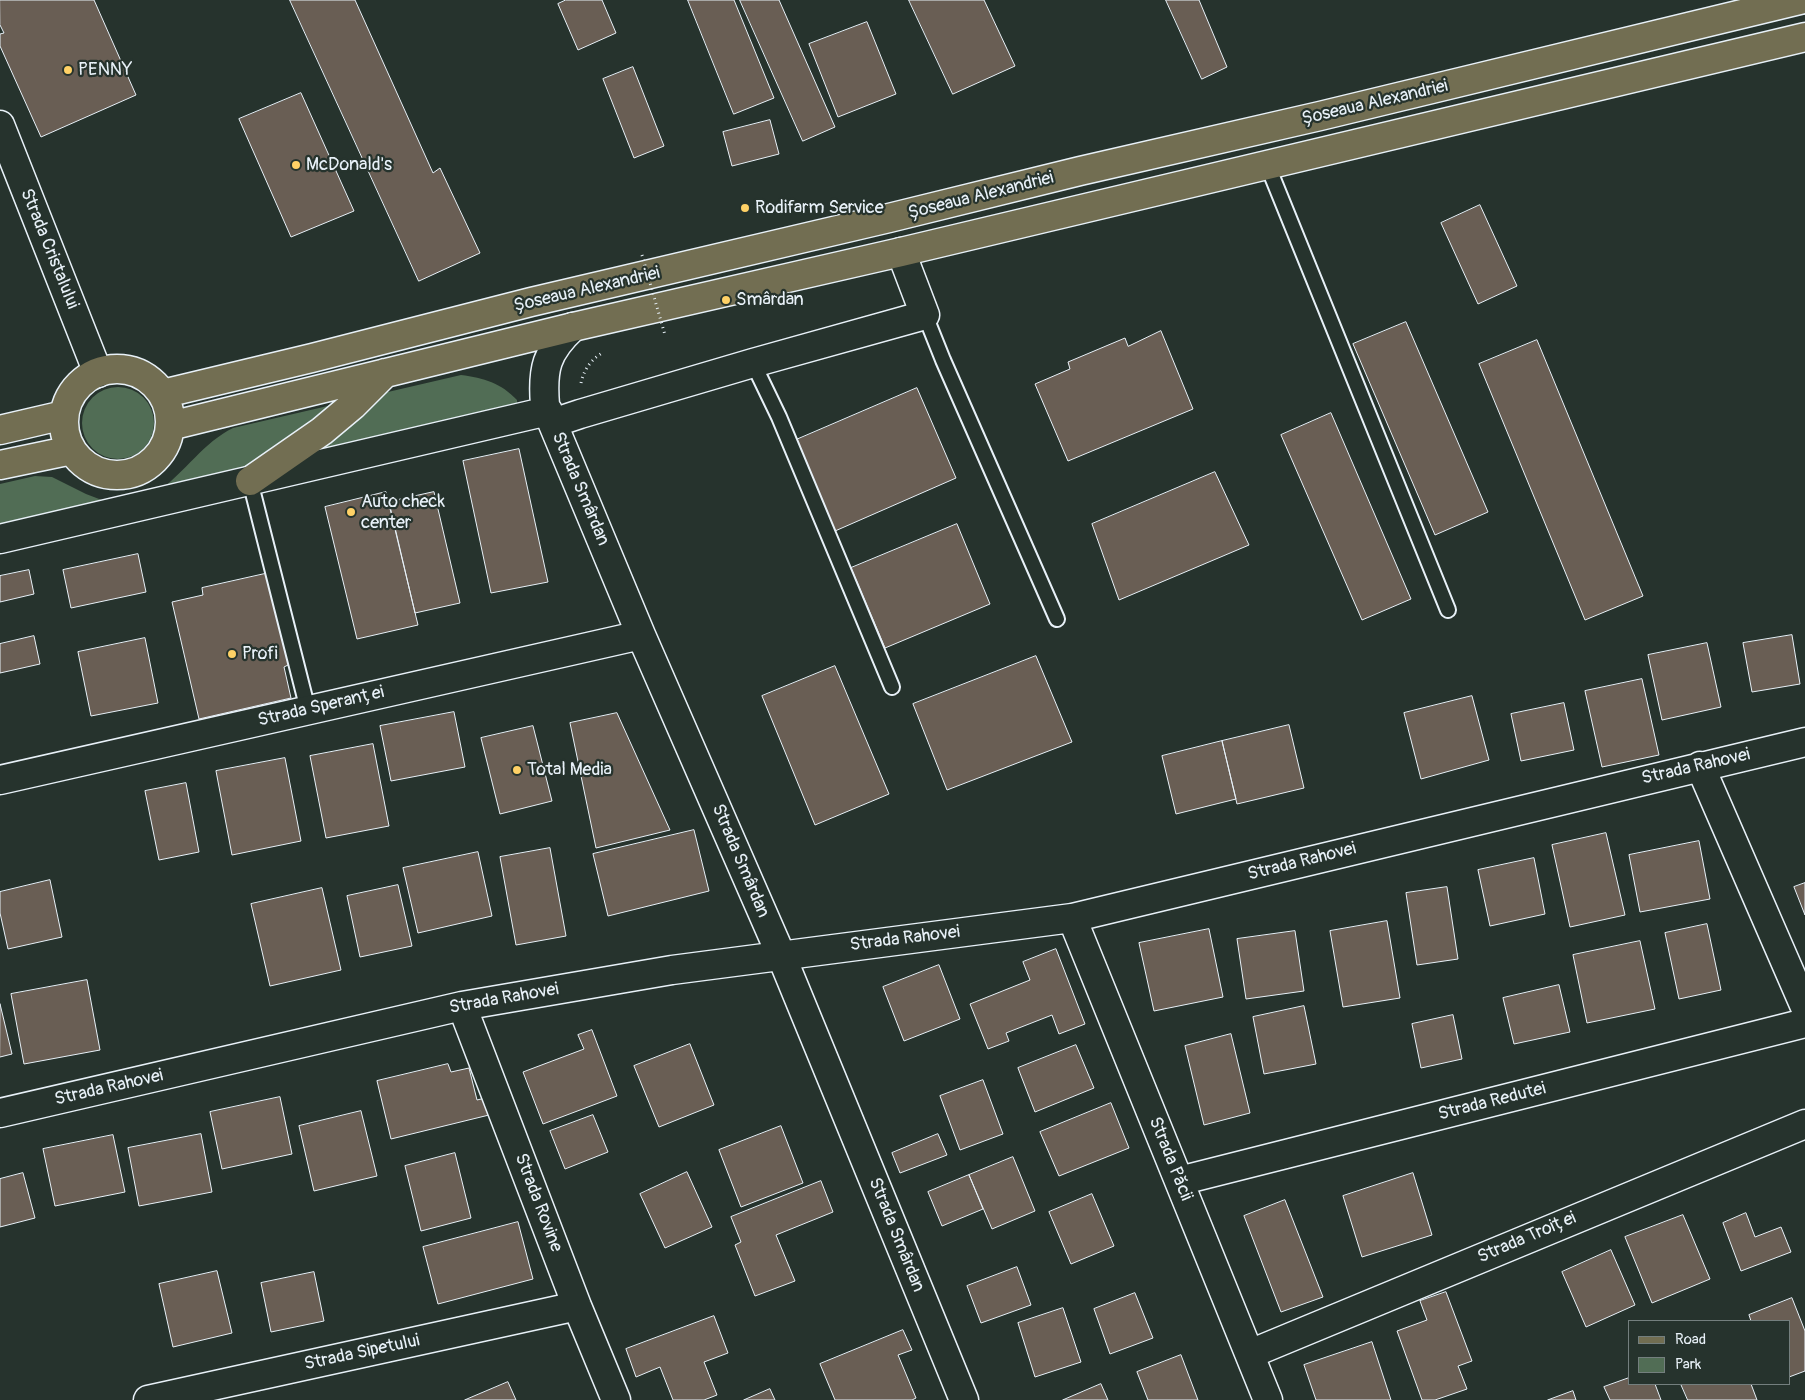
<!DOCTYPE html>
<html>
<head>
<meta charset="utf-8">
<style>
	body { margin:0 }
	#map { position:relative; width:1805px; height:1400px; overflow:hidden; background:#26332d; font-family:Pangolin,sans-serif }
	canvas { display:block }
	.legend { position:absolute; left:1628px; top:1320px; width:162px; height:65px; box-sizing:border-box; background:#26332d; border:1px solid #747f7e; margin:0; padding:6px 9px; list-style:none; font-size:15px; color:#e8f1f8 }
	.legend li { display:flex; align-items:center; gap:10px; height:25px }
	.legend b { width:25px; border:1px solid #747f7e }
</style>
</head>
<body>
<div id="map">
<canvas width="1805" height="1400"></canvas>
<ul class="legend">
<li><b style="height:6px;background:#726e52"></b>Road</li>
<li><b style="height:14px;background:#516d55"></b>Park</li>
</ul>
</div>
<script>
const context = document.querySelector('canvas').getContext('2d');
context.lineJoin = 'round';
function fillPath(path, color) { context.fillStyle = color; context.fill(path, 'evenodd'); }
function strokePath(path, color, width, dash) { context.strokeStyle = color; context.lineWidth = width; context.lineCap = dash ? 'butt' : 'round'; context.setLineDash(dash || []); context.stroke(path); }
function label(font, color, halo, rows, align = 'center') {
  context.font = font + ' Pangolin,sans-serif'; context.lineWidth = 4.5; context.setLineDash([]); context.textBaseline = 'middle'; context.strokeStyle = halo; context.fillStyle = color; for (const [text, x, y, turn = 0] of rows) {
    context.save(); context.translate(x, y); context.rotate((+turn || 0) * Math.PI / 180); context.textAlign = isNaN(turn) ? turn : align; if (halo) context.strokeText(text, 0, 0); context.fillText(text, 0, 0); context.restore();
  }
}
fillPath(new Path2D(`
	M 461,375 C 484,378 501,383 517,400 L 517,404 L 159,491 C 185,472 204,442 233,428 Z
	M82 423a36 36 0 1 1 72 0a36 36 0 1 1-72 0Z
	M 35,476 L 52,477 L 86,494 L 107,502 L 0,527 L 0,484 Z`), '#516d55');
const building = new Path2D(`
	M 0,0 L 94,0 L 136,95 L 41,137 L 0,46 L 0,34 L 4,33 L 0,25 Z
	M 290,0 L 355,0 L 433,173 L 440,168 L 480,253 L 419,281 Z
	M 566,0 L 602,0 L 616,33 L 578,50 L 558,4 Z
	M 688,0 L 734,0 L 774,98 L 734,114 Z
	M 740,0 L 779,0 L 835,127 L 803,141 Z
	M 909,0 L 984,0 L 1015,66 L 953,94 Z
	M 1166,0 L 1199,0 L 1227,67 L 1202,79 Z
	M 867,22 L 896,94 L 838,117 L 809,44 Z
	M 633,67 L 664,146 L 634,158 L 603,79 Z
	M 301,93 L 354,211 L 291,237 L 239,119 Z
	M 770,120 L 779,154 L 732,166 L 723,132 Z
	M 1480,205 L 1517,286 L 1478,304 L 1441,223 Z
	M 1406,322 L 1488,512 L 1435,535 L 1353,344 Z
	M 1161,331 L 1193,409 L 1068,461 L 1035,384 L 1070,369 L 1068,362 L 1125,338 L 1128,346 Z
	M 1537,340 L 1643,596 L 1585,620 L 1479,364 Z
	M 917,388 L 956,478 L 835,531 L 796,440 Z
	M 1331,413 L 1411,599 L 1362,620 L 1281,435 Z
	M 519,449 L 548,582 L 491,593 L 463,461 Z
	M 1215,472 L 1249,545 L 1119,600 L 1092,524 Z
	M 386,492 L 418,625 L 357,639 L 325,507 Z
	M 434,492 L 460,603 L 415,613 L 389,502 Z
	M 957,524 L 990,604 L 885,648 L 851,568 Z
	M 138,554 L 146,592 L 71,608 L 63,570 Z
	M 29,570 L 34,594 L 0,602 L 0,576 Z
	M 269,573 L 290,664 L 284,667 L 291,698 L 199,719 L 172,602 L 203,595 L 202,588 Z
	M 1792,635 L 1800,684 L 1752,692 L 1743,643 Z
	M 34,636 L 40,664 L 0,673 L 0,644 Z
	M 145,638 L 158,703 L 91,716 L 78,652 Z
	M 1707,643 L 1721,707 L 1662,720 L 1648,655 Z
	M 1036,656 L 1072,742 L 947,790 L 913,704 Z
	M 835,666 L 889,794 L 815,825 L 762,696 Z
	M 1642,679 L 1659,755 L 1602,767 L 1585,691 Z
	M 1472,696 L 1489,760 L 1421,779 L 1404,713 Z
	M 1564,703 L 1574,750 L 1521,761 L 1511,714 Z
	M 454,712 L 465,767 L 391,781 L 380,726 Z
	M 617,713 L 670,830 L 596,848 L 570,723 Z
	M 1289,725 L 1304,788 L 1237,804 L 1222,741 Z
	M 533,726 L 552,801 L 500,814 L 481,738 Z
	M 1222,741 L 1236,799 L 1176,814 L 1162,756 Z
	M 373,744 L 389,826 L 326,838 L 310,756 Z
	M 285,758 L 301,841 L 232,855 L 216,771 Z
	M 186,783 L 199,852 L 159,860 L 145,791 Z
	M 694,830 L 709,891 L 608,916 L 593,854 Z
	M 1606,833 L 1625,915 L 1570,927 L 1552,845 Z
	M 1699,841 L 1710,899 L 1640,912 L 1629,855 Z
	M 550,848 L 566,936 L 516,945 L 500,857 Z
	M 478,852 L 492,916 L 418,933 L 403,868 Z
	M 1534,858 L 1545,914 L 1490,926 L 1478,870 Z
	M 50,880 L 62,937 L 8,949 L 0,913 L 0,892 Z
	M 1805,883 L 1805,915 L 1794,887 Z
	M 398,885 L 412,946 L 360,957 L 347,896 Z
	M 1447,887 L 1458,959 L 1417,965 L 1406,893 Z
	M 322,888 L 341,970 L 270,986 L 251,904 Z
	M 1387,921 L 1400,998 L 1343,1007 L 1330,931 Z
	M 1707,924 L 1721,990 L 1679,999 L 1665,933 Z
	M 1209,929 L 1223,997 L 1154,1011 L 1139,943 Z
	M 1295,931 L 1304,991 L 1246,999 L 1237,939 Z
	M 1640,941 L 1655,1009 L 1587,1023 L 1573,955 Z
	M 1056,949 L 1085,1024 L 1059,1034 L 1052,1015 L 1006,1033 L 1009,1041 L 988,1049 L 970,1004 L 1030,980 L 1023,962 Z
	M 939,965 L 960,1019 L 904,1041 L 883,987 Z
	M 87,980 L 100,1050 L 24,1064 L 11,994 Z
	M 1559,985 L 1570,1032 L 1514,1044 L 1503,998 Z
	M 0,1004 L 12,1054 L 0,1057 Z
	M 1304,1006 L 1316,1064 L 1264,1074 L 1253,1017 Z
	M 1453,1015 L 1462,1059 L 1421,1068 L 1412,1024 Z
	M 592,1030 L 617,1096 L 543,1124 L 523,1072 L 584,1049 L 578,1035 Z
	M 1231,1034 L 1250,1113 L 1204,1125 L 1185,1046 Z
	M 690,1044 L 714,1105 L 659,1127 L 634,1066 Z
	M 1076,1045 L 1094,1088 L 1035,1112 L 1018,1068 Z
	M 448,1064 L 451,1072 L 469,1068 L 477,1100 L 485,1098 L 489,1115 L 391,1139 L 377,1081 Z
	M 983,1080 L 1003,1134 L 960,1150 L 940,1096 Z
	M 280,1097 L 292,1154 L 222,1169 L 210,1112 Z
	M 1111,1103 L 1129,1148 L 1059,1176 L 1040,1132 Z
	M 361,1111 L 377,1176 L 314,1191 L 299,1126 Z
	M 593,1115 L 608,1152 L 565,1169 L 550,1131 Z
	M 781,1126 L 803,1183 L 741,1207 L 719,1150 Z
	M 201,1134 L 212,1192 L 139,1206 L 128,1148 Z
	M 938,1134 L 947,1155 L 900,1173 L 892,1153 Z
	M 113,1135 L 125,1192 L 55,1206 L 43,1149 Z
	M 455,1153 L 471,1218 L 421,1231 L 405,1166 Z
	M 1013,1157 L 1035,1211 L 992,1229 L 969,1175 Z
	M 687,1172 L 712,1227 L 665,1248 L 640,1194 Z
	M 23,1173 L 35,1218 L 0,1227 L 0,1179 Z
	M 1413,1173 L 1432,1235 L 1362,1257 L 1343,1196 Z
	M 969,1175 L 983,1209 L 942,1226 L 928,1192 Z
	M 821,1181 L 833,1212 L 776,1235 L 795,1281 L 755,1296 L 735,1245 L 741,1242 L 731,1217 Z
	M 1092,1194 L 1114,1246 L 1071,1264 L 1049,1212 Z
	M 1285,1200 L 1323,1297 L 1281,1312 L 1244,1216 Z
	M 1746,1213 L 1755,1237 L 1781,1227 L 1791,1252 L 1741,1271 L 1723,1223 Z
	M 1683,1215 L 1710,1279 L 1652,1303 L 1625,1237 Z
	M 518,1222 L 533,1279 L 438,1304 L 423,1247 Z
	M 1611,1250 L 1635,1305 L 1586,1327 L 1562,1272 Z
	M 1017,1267 L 1031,1305 L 981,1323 L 967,1286 Z
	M 217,1271 L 232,1333 L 173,1347 L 159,1284 Z
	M 314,1272 L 324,1321 L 271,1332 L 261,1283 Z
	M 1446,1292 L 1472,1361 L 1458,1366 L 1467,1389 L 1435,1400 L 1422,1400 L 1397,1331 L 1427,1320 L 1420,1301 Z
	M 1135,1293 L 1153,1338 L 1110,1354 L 1094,1309 Z
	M 1792,1298 L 1805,1331 L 1805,1371 L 1789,1377 L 1789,1321 L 1751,1321 L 1749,1315 Z
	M 1063,1308 L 1081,1362 L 1035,1377 L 1018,1323 Z
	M 714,1316 L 728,1353 L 704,1362 L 717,1395 L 704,1400 L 673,1400 L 660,1367 L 636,1377 L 626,1349 Z
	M 903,1330 L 912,1350 L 898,1355 L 916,1398 L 912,1400 L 835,1400 L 820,1364 Z
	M 1372,1342 L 1391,1400 L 1316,1400 L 1304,1365 Z
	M 1181,1355 L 1198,1400 L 1148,1400 L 1137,1372 Z
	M 1629,1378 L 1629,1384 L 1655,1384 L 1661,1400 L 1610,1400 L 1604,1387 Z
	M 508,1382 L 516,1400 L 465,1400 Z
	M 1101,1384 L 1108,1400 L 1063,1400 Z
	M 1681,1384 L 1751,1384 L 1757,1400 L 1688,1400 Z
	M 770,1389 L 775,1400 L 744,1400 Z
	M 1573,1391 L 1576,1400 L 1548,1400 Z`);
fillPath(building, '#695e54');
strokePath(building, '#e8f1f8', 1);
const lane = new Path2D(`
	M 1267,164 L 1448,610
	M 925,315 L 943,360 L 1057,619
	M 753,363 L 779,417 L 892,687
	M 250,481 L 308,710`);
const street = new Path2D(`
	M 573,327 C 546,352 542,369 545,405 L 641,635 L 781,955 L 964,1400
	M 553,423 L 580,414 L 753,363 L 925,315 L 901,252
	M 0,539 L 548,411
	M 1700,766 L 1805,1007
	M 0,780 L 641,635
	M 1072,918 L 1268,1400
	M 462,1006 L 577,1306 L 616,1400
	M 0,1113 L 462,1006 L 672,970 L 1072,918 L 1805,742
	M 1179,1181 L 1805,1023
	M 1250,1354 L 1805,1124
	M 148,1400 L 577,1306`);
const secondary = new Path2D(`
	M 0,125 L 98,373`);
const primary = new Path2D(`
	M64 422a53 53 0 1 1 106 0a53 53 0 1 1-106 0Z
	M 162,394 L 312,358 L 531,302 L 889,218 L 1080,171 L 1320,116 L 1800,0
	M 170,426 L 573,327 L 901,252 L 1805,37
	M 0,430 L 64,415
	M 0,465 L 72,450
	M 250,481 L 322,431 L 353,405 L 385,373`);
strokePath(lane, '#e8f1f8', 18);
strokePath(street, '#e8f1f8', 31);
strokePath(secondary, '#e8f1f8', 31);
strokePath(primary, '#e8f1f8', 31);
strokePath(new Path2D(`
	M 581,383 C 584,369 591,360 602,353`), '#e8f1f8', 3, [1, 4]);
strokePath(lane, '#26332d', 14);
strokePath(street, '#26332d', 28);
strokePath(secondary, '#26332d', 28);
strokePath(primary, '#726e52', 28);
strokePath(new Path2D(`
	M 642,255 L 665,335`), '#e8f1f8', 3, [1, 4]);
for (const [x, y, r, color] of [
	[68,70,5,"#ffd166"],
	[296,165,5,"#ffd166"],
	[745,208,5,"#ffd166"],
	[726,300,5,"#ffd166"],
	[351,512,5,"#ffd166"],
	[232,654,5,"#ffd166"],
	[517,770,5,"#ffd166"]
]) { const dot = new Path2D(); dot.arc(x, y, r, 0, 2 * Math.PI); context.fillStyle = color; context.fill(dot); strokePath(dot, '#26332d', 2); }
label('18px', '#e8f1f8', '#26332d', [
	["PENNY",78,70],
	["McDonald's",306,165],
	["Rodifarm Service",755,208],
	["Smârdan",736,300],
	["Auto check",361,502],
	["center",361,523],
	["Profi",242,654],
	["Total Media",527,770]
], 'left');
label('18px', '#e8f1f8', '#26332d', [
	["Șoseaua Alexandriei",1375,103,-13],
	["Șoseaua Alexandriei",981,196,-14],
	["Strada Cristalului",49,249,68],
	["Șoseaua Alexandriei",587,290,-13],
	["Strada Smârdan",580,489,67],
	["Strada Speranței",321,707,-13],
	["Strada Rahovei",1696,767,-13],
	["Strada Smârdan",740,861,67],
	["Strada Rahovei",1302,862,-14],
	["Strada Rahovei",905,939,-7],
	["Strada Rahovei",504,999,-10],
	["Strada Rahovei",109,1088,-13],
	["Strada Redutei",1492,1102,-14],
	["Strada Păcii",1170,1159,68],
	["Strada Rovine",538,1203,69],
	["Strada Smârdan",896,1235,68],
	["Strada Troiței",1527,1238,-23],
	["Strada Sipetului",362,1353,-12]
]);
</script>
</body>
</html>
